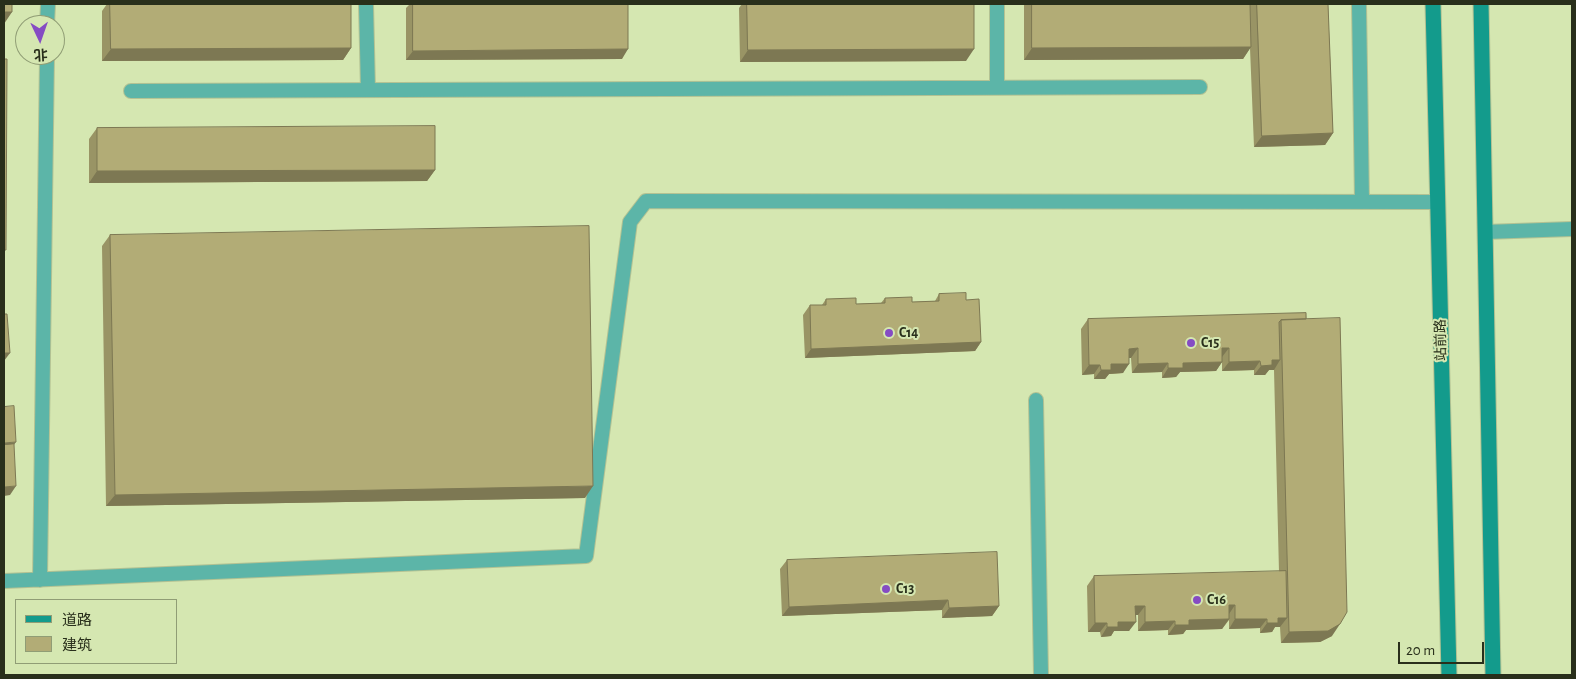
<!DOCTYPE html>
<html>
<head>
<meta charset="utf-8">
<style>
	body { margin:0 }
	#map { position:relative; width:1576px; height:679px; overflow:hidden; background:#d5e7b1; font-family:"Alegreya Sans","Noto Sans SC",sans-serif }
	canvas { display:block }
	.frame { position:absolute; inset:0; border:5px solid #292f1b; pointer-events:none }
	.legend { position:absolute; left:15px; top:599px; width:162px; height:65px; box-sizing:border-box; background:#d5e7b1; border:1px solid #909d75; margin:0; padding:6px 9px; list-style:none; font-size:15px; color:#292f1b }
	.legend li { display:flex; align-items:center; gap:10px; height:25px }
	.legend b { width:25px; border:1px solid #909d75 }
	.north { position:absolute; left:15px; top:15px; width:50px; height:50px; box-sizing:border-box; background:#d5e7b1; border:1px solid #909d75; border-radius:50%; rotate:177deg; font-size:14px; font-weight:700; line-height:20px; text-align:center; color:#292f1b }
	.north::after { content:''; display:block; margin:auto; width:18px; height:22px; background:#854cc3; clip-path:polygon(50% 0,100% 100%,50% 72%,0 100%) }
	.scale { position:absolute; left:1398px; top:642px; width:86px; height:22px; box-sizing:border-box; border:2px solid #292f1b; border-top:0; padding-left:6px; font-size:15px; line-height:18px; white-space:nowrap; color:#292f1b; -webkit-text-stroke:4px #d5e7b1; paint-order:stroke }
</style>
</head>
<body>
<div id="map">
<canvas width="1576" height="679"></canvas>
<div class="frame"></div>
<ul class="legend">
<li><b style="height:6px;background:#139b8c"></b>道路</li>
<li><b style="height:14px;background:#b2ac76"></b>建筑</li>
</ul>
<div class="north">北</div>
<div class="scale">20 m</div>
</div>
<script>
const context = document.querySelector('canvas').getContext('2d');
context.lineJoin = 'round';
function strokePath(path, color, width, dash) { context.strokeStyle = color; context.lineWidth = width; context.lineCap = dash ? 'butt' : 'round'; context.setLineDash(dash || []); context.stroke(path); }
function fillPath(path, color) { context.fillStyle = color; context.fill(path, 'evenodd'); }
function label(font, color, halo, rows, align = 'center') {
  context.font = font + ' "Alegreya Sans","Noto Sans SC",sans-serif'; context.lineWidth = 4; context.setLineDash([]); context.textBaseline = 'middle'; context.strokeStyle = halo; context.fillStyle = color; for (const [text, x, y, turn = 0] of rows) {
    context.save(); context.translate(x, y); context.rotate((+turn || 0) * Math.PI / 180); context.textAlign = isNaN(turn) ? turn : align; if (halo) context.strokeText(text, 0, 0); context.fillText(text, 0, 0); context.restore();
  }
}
const lane = new Path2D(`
	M 366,4 L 368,90
	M 997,4 L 997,87
	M 1359,4 L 1362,202
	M 47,25 L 48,4
	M 131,91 L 1200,87
	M 1485,232 L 1572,229
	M 1036,400 L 1041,675
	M 40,580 L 47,55
	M 4,581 L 586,556 L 630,222 L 646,201 L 1438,202`);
const secondary = new Path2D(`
	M 1433,4 L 1449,675
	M 1481,4 L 1493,675`);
strokePath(lane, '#b3c293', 16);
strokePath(secondary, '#b3c293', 17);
strokePath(lane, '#5cb5a8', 14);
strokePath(secondary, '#139b8c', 15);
fillPath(new Path2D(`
	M 107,4 L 351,4 L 351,48 L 343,60 L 102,61 L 102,11 Z
	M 410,4 L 628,4 L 622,59 L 406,60 L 406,8 Z
	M 742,4 L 974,4 L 966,61 L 740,62 L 739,8 Z
	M 1024,4 L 1328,4 L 1333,133 L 1325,145 L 1254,147 L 1250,48 L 1243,59 L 1024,60 Z
	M 97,128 L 435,170 L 427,181 L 89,183 L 89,139 Z
	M 110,235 L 585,498 L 106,506 L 102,246 Z
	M 939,294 L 966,300 L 981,342 L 975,351 L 805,358 L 803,315 L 810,305 L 822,305 L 826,299 L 856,304 L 881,303 L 885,298 L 912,302 L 935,301 Z
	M 1306,313 L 1332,636 L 1320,642 L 1281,643 L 1280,627 L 1275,627 L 1272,632 L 1260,633 L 1260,628 L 1229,629 L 1229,620 L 1222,629 L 1186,630 L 1183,634 L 1168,635 L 1168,630 L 1138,631 L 1138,615 L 1136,615 L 1129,631 L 1114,631 L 1111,636 L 1101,637 L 1100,632 L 1088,632 L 1087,586 L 1094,576 L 1279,572 L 1274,370 L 1269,370 L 1265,375 L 1254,375 L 1254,370 L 1222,371 L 1222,362 L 1216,371 L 1180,372 L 1176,377 L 1162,378 L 1162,372 L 1132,373 L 1131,358 L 1129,358 L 1123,373 L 1109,374 L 1105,379 L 1094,379 L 1094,374 L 1082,375 L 1081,329 L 1088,319 Z
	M 787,560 L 999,606 L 992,616 L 942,618 L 942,610 L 782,616 L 780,569 Z`), '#999465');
fillPath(new Path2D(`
	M 4,12 L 12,12 L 4,24 Z
	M 1251,47 L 1243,59 L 1024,60 L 1032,48 Z
	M 351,48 L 343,60 L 102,61 L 111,49 Z
	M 628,49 L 622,59 L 406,60 L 413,51 Z
	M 974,49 L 966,61 L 740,62 L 748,50 Z
	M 1333,133 L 1325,145 L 1254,147 L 1262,136 Z
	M 435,170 L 427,181 L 89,183 L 97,171 Z
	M 981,342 L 975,351 L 805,358 L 811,349 Z
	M 1138,348 L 1131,358 L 1123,358 L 1129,349 Z
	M 1222,348 L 1229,348 L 1222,357 Z
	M 4,353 L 10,353 L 4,361 Z
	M 1272,360 L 1280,360 L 1274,370 L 1269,370 L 1265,375 L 1254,375 L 1261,366 Z
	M 1260,361 L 1254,370 L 1222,371 L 1229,362 Z
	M 1222,362 L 1216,371 L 1180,372 L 1176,377 L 1162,378 L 1168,368 L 1183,363 Z
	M 1168,363 L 1162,372 L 1132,373 L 1138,364 Z
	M 1111,364 L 1129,364 L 1123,373 L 1109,374 L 1105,379 L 1094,379 L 1101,370 Z
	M 1089,365 L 1100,365 L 1094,374 L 1082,375 Z
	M 16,442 L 8,453 L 4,454 L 4,443 Z
	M 16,486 L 10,495 L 4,496 L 4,487 Z
	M 593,486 L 585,498 L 106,506 L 115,495 Z
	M 948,600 L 942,610 L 782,616 L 789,607 Z
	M 1229,605 L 1235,605 L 1229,614 Z
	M 999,606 L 992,616 L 942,618 L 949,608 Z
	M 1135,606 L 1145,606 L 1138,615 L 1129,615 Z
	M 1278,618 L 1287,618 L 1280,627 L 1275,627 L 1272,632 L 1260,633 L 1267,623 Z
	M 1229,619 L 1222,629 L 1186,630 L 1183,634 L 1168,635 L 1175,625 L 1189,620 Z
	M 1235,619 L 1267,619 L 1260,628 L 1229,629 Z
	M 1175,621 L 1168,630 L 1138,631 L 1145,622 Z
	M 1118,622 L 1136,622 L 1129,631 L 1114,631 L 1111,636 L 1101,637 L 1107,627 Z
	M 1095,623 L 1107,623 L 1100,632 L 1088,632 Z
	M 1340,624 L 1332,636 L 1320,642 L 1281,643 L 1289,632 Z`), '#7d7853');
const building = new Path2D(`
	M 4,4 L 12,4 L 12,12 L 4,12 Z
	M 110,4 L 351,4 L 351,48 L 111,49 Z
	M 413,4 L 628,4 L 628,49 L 413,51 Z
	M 747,4 L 974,4 L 974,49 L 748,50 Z
	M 1032,4 L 1250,4 L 1251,47 L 1032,48 Z
	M 1257,4 L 1328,4 L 1333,133 L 1262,136 Z
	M 4,59 L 7,59 L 6,250 L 4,250 Z
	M 435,126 L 435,170 L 97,171 L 97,128 Z
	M 589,226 L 593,486 L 115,495 L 110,235 Z
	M 966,293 L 966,300 L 979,299 L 981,342 L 811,349 L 810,305 L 826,305 L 826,299 L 856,298 L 856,304 L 885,303 L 885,298 L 912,297 L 912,302 L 939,301 L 939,294 Z
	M 1306,313 L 1306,319 L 1281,320 L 1279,322 L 1280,360 L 1272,360 L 1272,365 L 1261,366 L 1260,361 L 1229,362 L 1229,348 L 1222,348 L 1222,362 L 1183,363 L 1183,368 L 1168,368 L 1168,363 L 1138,364 L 1138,348 L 1129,349 L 1129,364 L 1111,364 L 1111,370 L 1101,370 L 1100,365 L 1089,365 L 1088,319 Z
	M 4,314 L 7,314 L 10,353 L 4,353 Z
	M 1340,318 L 1347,612 L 1340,624 L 1328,631 L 1289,632 L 1281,320 Z
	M 14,406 L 16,442 L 4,443 L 4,407 Z
	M 14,444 L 16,486 L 4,487 L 4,445 Z
	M 997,552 L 999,606 L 949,608 L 948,600 L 789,607 L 787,560 Z
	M 1286,571 L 1287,618 L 1278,618 L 1278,623 L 1267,623 L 1267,619 L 1235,619 L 1235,605 L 1229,605 L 1229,619 L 1189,620 L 1189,625 L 1175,625 L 1175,621 L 1145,622 L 1145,606 L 1135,606 L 1136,622 L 1118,622 L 1118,627 L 1107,627 L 1107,623 L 1095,623 L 1094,576 Z`);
fillPath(building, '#b2ac76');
strokePath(building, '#7d7853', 1);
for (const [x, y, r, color] of [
	[889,333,5,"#854cc3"],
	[1191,343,5,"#854cc3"],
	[886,589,5,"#854cc3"],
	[1197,600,5,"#854cc3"]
]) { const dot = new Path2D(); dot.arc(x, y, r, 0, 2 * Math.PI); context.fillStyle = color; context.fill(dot); strokePath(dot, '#d5e7b1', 2); }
label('bold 14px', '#292f1b', '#d5e7b1', [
	["C14",899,333],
	["C15",1201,343],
	["C13",896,589],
	["C16",1207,600]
], 'left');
label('14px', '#292f1b', '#d5e7b1', [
	["站前路",1441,340,-91]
]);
</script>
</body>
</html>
